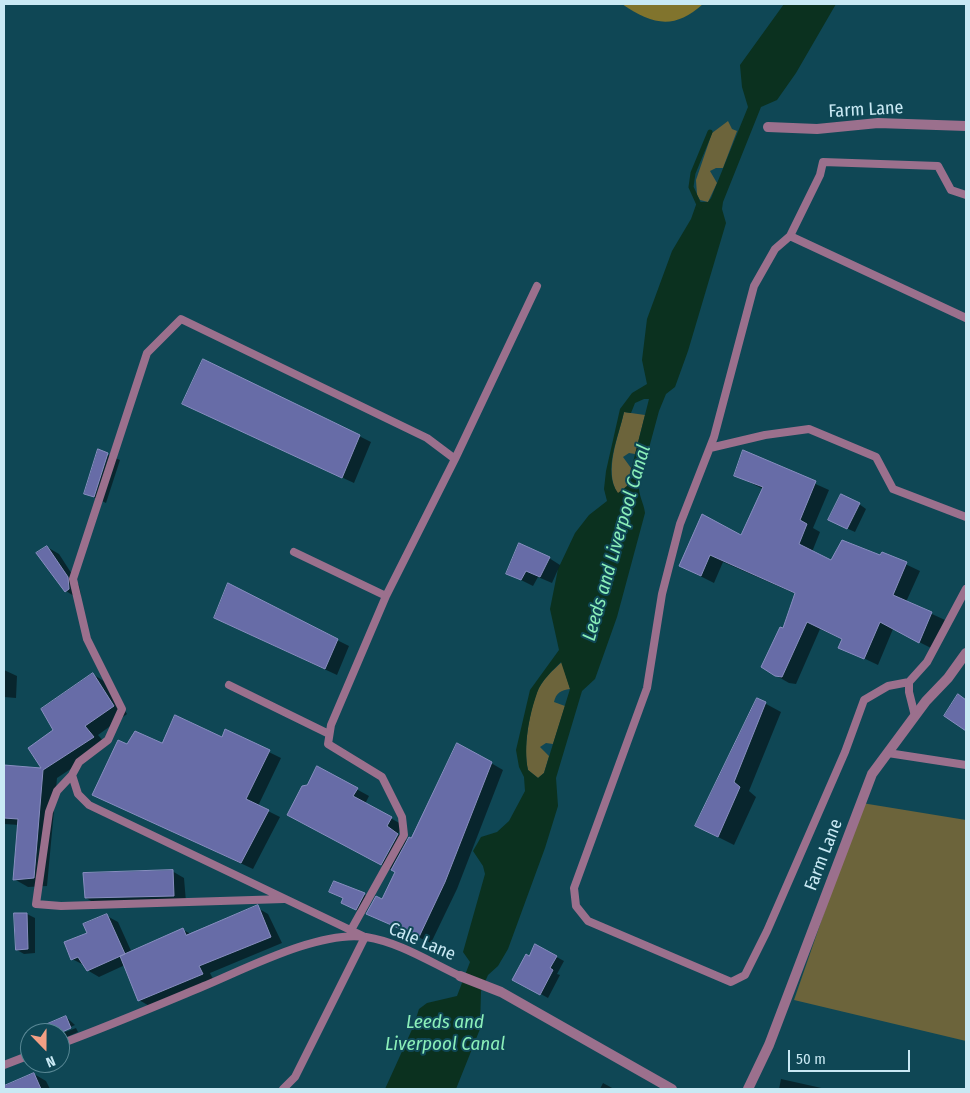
<!DOCTYPE html>
<html>
<head>
<meta charset="utf-8">
<style>
	body { margin:0 }
	#map { position:relative; width:970px; height:1093px; overflow:hidden; background:#0f4755; font-family:"Fira Sans Condensed",sans-serif }
	canvas { display:block }
	.frame { position:absolute; inset:0; border:5px solid #c9e9f4; pointer-events:none }
	.north { position:absolute; left:20px; top:1023px; width:50px; height:50px; box-sizing:border-box; background:#0f4755; border:1px solid #598895; border-radius:50%; rotate:158deg; font-size:14px; font-weight:700; line-height:20px; text-align:center; color:#c9e9f4 }
	.north::after { content:''; display:block; margin:auto; width:18px; height:22px; background:#f39f84; clip-path:polygon(50% 0,100% 100%,50% 72%,0 100%) }
	.scale { position:absolute; left:788px; top:1050px; width:122px; height:22px; box-sizing:border-box; border:2px solid #c9e9f4; border-top:0; padding-left:6px; font-size:15px; line-height:18px; white-space:nowrap; color:#c9e9f4; -webkit-text-stroke:4px #0f4755; paint-order:stroke }
</style>
</head>
<body>
<div id="map">
<canvas width="970" height="1093"></canvas>
<div class="frame"></div>
<div class="north">N</div>
<div class="scale">50 m</div>
</div>
<script>
const context = document.querySelector('canvas').getContext('2d');
context.lineJoin = 'round';
function fillPath(path, color) { context.fillStyle = color; context.fill(path, 'evenodd'); }
function strokePath(path, color, width, dash) { context.strokeStyle = color; context.lineWidth = width; context.lineCap = dash ? 'butt' : 'round'; context.setLineDash(dash || []); context.stroke(path); }
function label(font, color, halo, rows, align = 'center') {
  context.font = font + ' "Fira Sans Condensed",sans-serif'; context.lineWidth = 4; context.setLineDash([]); context.textBaseline = 'middle'; context.strokeStyle = halo; context.fillStyle = color; for (const [text, x, y, turn = 0] of rows) {
    context.save(); context.translate(x, y); context.rotate((+turn || 0) * Math.PI / 180); context.textAlign = isNaN(turn) ? turn : align; if (halo) context.strokeText(text, 0, 0); context.fillText(text, 0, 0); context.restore();
  }
}
fillPath(new Path2D(`
	M 728,121 L 732,129 L 737,131 L 723,168 L 716,168 L 710,171 L 717,183 L 708,202 L 700,200 L 697,195 L 696,180 L 712,133 Z
	M 624,412 L 645,415 L 635,454 L 629,453 L 623,457 L 631,468 L 627,486 L 618,494 C 603,471 619,436 624,412 Z
	M 562,662 L 570,689 C 561,690 556,693 554,702 L 565,706 L 553,744 L 546,743 L 540,747 L 549,756 L 544,773 L 538,778 L 528,770 C 523,748 529,714 537,692 C 542,680 553,670 562,662 Z
	M 862,803 L 966,820 L 966,1041 L 794,1000 Z`), '#6c643b');
fillPath(new Path2D(`
	M 622,4 L 703,4 C 674,30 653,25 622,4 Z`), '#81742d');
fillPath(new Path2D(`
	M 784,4 L 836,4 L 796,73 L 777,100 L 761,107 L 723,202 L 722,209 L 726,223 L 688,351 L 675,387 L 666,394 L 659,411 L 639,485 C 638,495 644,503 645,513 L 617,617 L 595,679 L 582,691 L 556,778 L 558,806 L 545,848 L 508,949 L 498,966 L 488,975 L 481,991 L 480,1029 L 456,1089 L 385,1089 L 414,1025 L 419,1009 L 427,1003 L 457,996 L 470,962 L 463,952 L 485,874 L 483,866 L 473,851 L 481,837 L 497,832 L 509,821 L 525,791 L 524,777 L 519,767 L 516,750 L 530,690 L 559,650 L 550,609 L 558,569 L 575,533 L 589,515 L 607,501 L 604,489 L 606,471 L 620,409 L 632,393 L 647,384 L 642,360 L 647,319 L 672,251 L 691,219 L 697,202 L 708,202 L 711,198 L 748,107 L 742,87 L 740,65 ZM 644,399 L 649,399 L 627,486 L 618,493 C 602,471 619,436 624,412 L 631,413 L 635,403 ZM 561,662 L 570,689 L 544,773 L 538,778 L 528,770 C 523,746 529,716 537,693 C 541,681 552,671 561,662 Z`), '#0b311f');
fillPath(new Path2D(`
	M 183,404 L 359,436 L 371,442 L 354,483 Z
	M 99,451 L 120,460 L 106,503 L 85,493 Z
	M 744,452 L 829,490 L 813,528 L 820,532 L 812,552 L 832,561 L 880,557 L 882,553 L 920,571 L 906,602 L 945,620 L 933,649 L 893,629 L 878,665 L 840,647 L 843,639 L 820,629 L 796,684 L 789,683 L 775,675 L 783,630 L 796,594 L 723,562 L 714,583 L 680,566 L 742,536 L 763,489 L 735,475 Z
	M 859,504 L 866,509 L 855,532 L 837,524 Z
	M 47,547 L 59,554 L 79,585 L 81,595 L 77,598 L 66,591 Z
	M 549,558 L 560,565 L 552,583 L 538,577 L 533,586 L 507,573 Z
	M 227,624 L 337,640 L 349,646 L 337,675 Z
	M 4,670 L 17,676 L 16,698 L 4,697 Z
	M 94,675 L 107,683 L 127,714 L 98,735 L 107,745 L 57,778 L 47,886 L 28,887 L 14,879 L 19,825 L 4,824 L 4,766 L 44,769 L 54,730 Z
	M 757,699 L 781,712 L 749,791 L 756,797 L 734,845 L 712,834 Z
	M 226,731 L 281,758 L 258,806 L 280,817 L 253,869 L 94,795 L 128,746 L 222,738 Z
	M 491,763 L 503,770 L 457,889 L 431,943 L 368,914 L 383,900 L 396,872 L 300,821 L 308,786 L 318,768 L 369,796 L 365,804 L 403,825 L 398,834 L 408,841 L 412,840 Z
	M 172,871 L 184,878 L 186,902 L 98,905 L 86,898 Z
	M 334,883 L 372,898 L 364,913 L 350,907 L 344,899 L 330,892 Z
	M 256,907 L 268,914 L 282,943 L 210,973 L 214,981 L 151,1007 L 139,1000 L 125,965 L 99,977 L 87,970 L 84,965 L 72,959 L 89,934 L 107,916 L 118,922 L 132,953 L 183,930 L 191,934 Z
	M 15,914 L 27,914 L 35,918 L 35,953 L 24,954 L 17,950 Z
	M 536,946 L 564,961 L 557,974 L 560,975 L 548,998 L 514,979 Z
	M 66,1017 L 75,1025 L 57,1033 L 38,1033 Z
	M 76,1028 L 78,1032 L 60,1040 L 60,1034 Z
	M 34,1074 L 46,1081 L 50,1089 L 4,1089 L 4,1087 Z
	M 781,1079 L 826,1089 L 779,1089 Z
	M 603,1083 L 614,1089 L 600,1089 Z`), '#0007');
strokePath(new Path2D(`
	M 700,207 L 691,187 L 693,173 L 710,132`), '#0b311f', 5);
const building = new Path2D(`
	M 203,359 L 360,435 L 342,478 L 182,404 Z
	M 98,449 L 108,453 L 94,497 L 84,494 Z
	M 743,450 L 816,481 L 800,520 L 807,524 L 799,544 L 831,560 L 842,540 L 880,555 L 882,552 L 907,562 L 893,595 L 932,612 L 919,643 L 880,622 L 864,659 L 838,648 L 842,639 L 807,622 L 782,677 L 775,676 L 761,667 L 780,627 L 783,628 L 795,593 L 710,555 L 701,576 L 679,566 L 702,514 L 741,535 L 763,487 L 734,476 Z
	M 841,494 L 860,503 L 847,529 L 828,520 Z
	M 519,543 L 550,557 L 540,577 L 526,571 L 521,580 L 506,574 Z
	M 47,546 L 68,577 L 69,589 L 65,592 L 36,553 Z
	M 228,583 L 338,639 L 325,669 L 214,618 Z
	M 93,673 L 114,706 L 85,726 L 94,737 L 43,770 L 34,878 L 13,880 L 18,819 L 4,818 L 4,765 L 41,768 L 28,748 L 53,730 L 41,709 Z
	M 958,694 L 966,700 L 966,731 L 944,716 Z
	M 757,698 L 766,702 L 734,782 L 740,787 L 718,837 L 695,826 Z
	M 175,715 L 222,737 L 225,729 L 270,750 L 246,799 L 269,810 L 241,863 L 92,795 L 118,740 L 127,744 L 135,731 L 162,743 Z
	M 457,743 L 492,762 L 445,882 L 419,937 L 366,914 L 376,896 L 382,899 L 395,872 L 391,870 L 409,837 L 411,838 Z
	M 317,766 L 358,788 L 353,796 L 392,817 L 387,826 L 398,834 L 381,865 L 287,815 L 302,786 L 307,785 Z
	M 173,870 L 174,896 L 85,898 L 83,873 Z
	M 334,881 L 365,893 L 356,910 L 341,903 L 343,898 L 329,892 Z
	M 258,905 L 271,937 L 199,966 L 203,974 L 138,1001 L 120,956 L 183,928 L 186,935 Z
	M 14,913 L 27,913 L 28,949 L 16,950 Z
	M 107,914 L 125,954 L 87,971 L 78,957 L 71,960 L 64,942 L 87,933 L 83,924 Z
	M 535,944 L 557,956 L 550,968 L 553,970 L 540,995 L 512,980 L 526,954 L 529,956 Z
	M 66,1016 L 71,1028 L 60,1033 L 26,1033 Z
	M 34,1073 L 41,1089 L 4,1089 L 4,1086 Z`);
fillPath(building, '#676ca7');
strokePath(building, '#888ec0', 1);
strokePath(new Path2D(`
	M 966,195 L 951,190 L 938,166 L 823,162 L 820,175 L 790,236 L 775,249 L 754,286 L 714,437 L 680,524 L 662,594 L 647,688 L 574,888 L 576,906 L 588,921 L 731,982 L 745,975 L 767,931 L 845,752 L 864,700 L 888,686 L 909,682 L 927,662 L 966,589
	M 790,236 L 966,318
	M 710,448 L 765,435 L 809,429 L 876,457 L 893,489 L 966,517
	M 455,459 L 537,286
	M 294,552 L 386,596
	M 909,682 L 909,692 L 915,716
	M 229,685 L 329,734
	M 888,753 L 966,765
	M 72,775 L 57,791 L 49,812 L 36,904 L 61,906 L 284,899
	M 60,1044 C 109,1026 156,1006 204,986 C 247,968 320,930 366,937 C 399,942 430,962 460,976
	M 4,1065 L 30,1055
	M 283,1089 L 295,1077 L 365,937 L 89,805 L 78,794 L 72,775 L 79,762 L 108,740 L 122,709 L 87,639 L 73,579 L 147,353 L 181,319 L 427,438 L 455,459 L 386,596 L 331,725 L 328,744 L 382,777 L 402,817 L 404,835 L 351,930`), '#9b708d', 8);
strokePath(new Path2D(`
	M 768,127 L 817,129 L 878,123 L 966,126
	M 460,976 L 501,992 L 672,1089
	M 748,1089 L 769,1045 L 872,774 L 926,701 L 948,678 L 966,653`), '#9b708d', 10);
label('18px', '#c9e9f4', '#0f4755', [
	["Farm Lane",866,110,-3],
	["Farm Lane",824,855,-69],
	["Cale Lane",422,942,23]
]);
label('italic 19px', '#8befb9', '#0f4755', [
	["Leeds and Liverpool Canal",617,543,-74],
	["Leeds and",445,1023],
	["Liverpool Canal",445,1045]
]);
</script>
</body>
</html>
